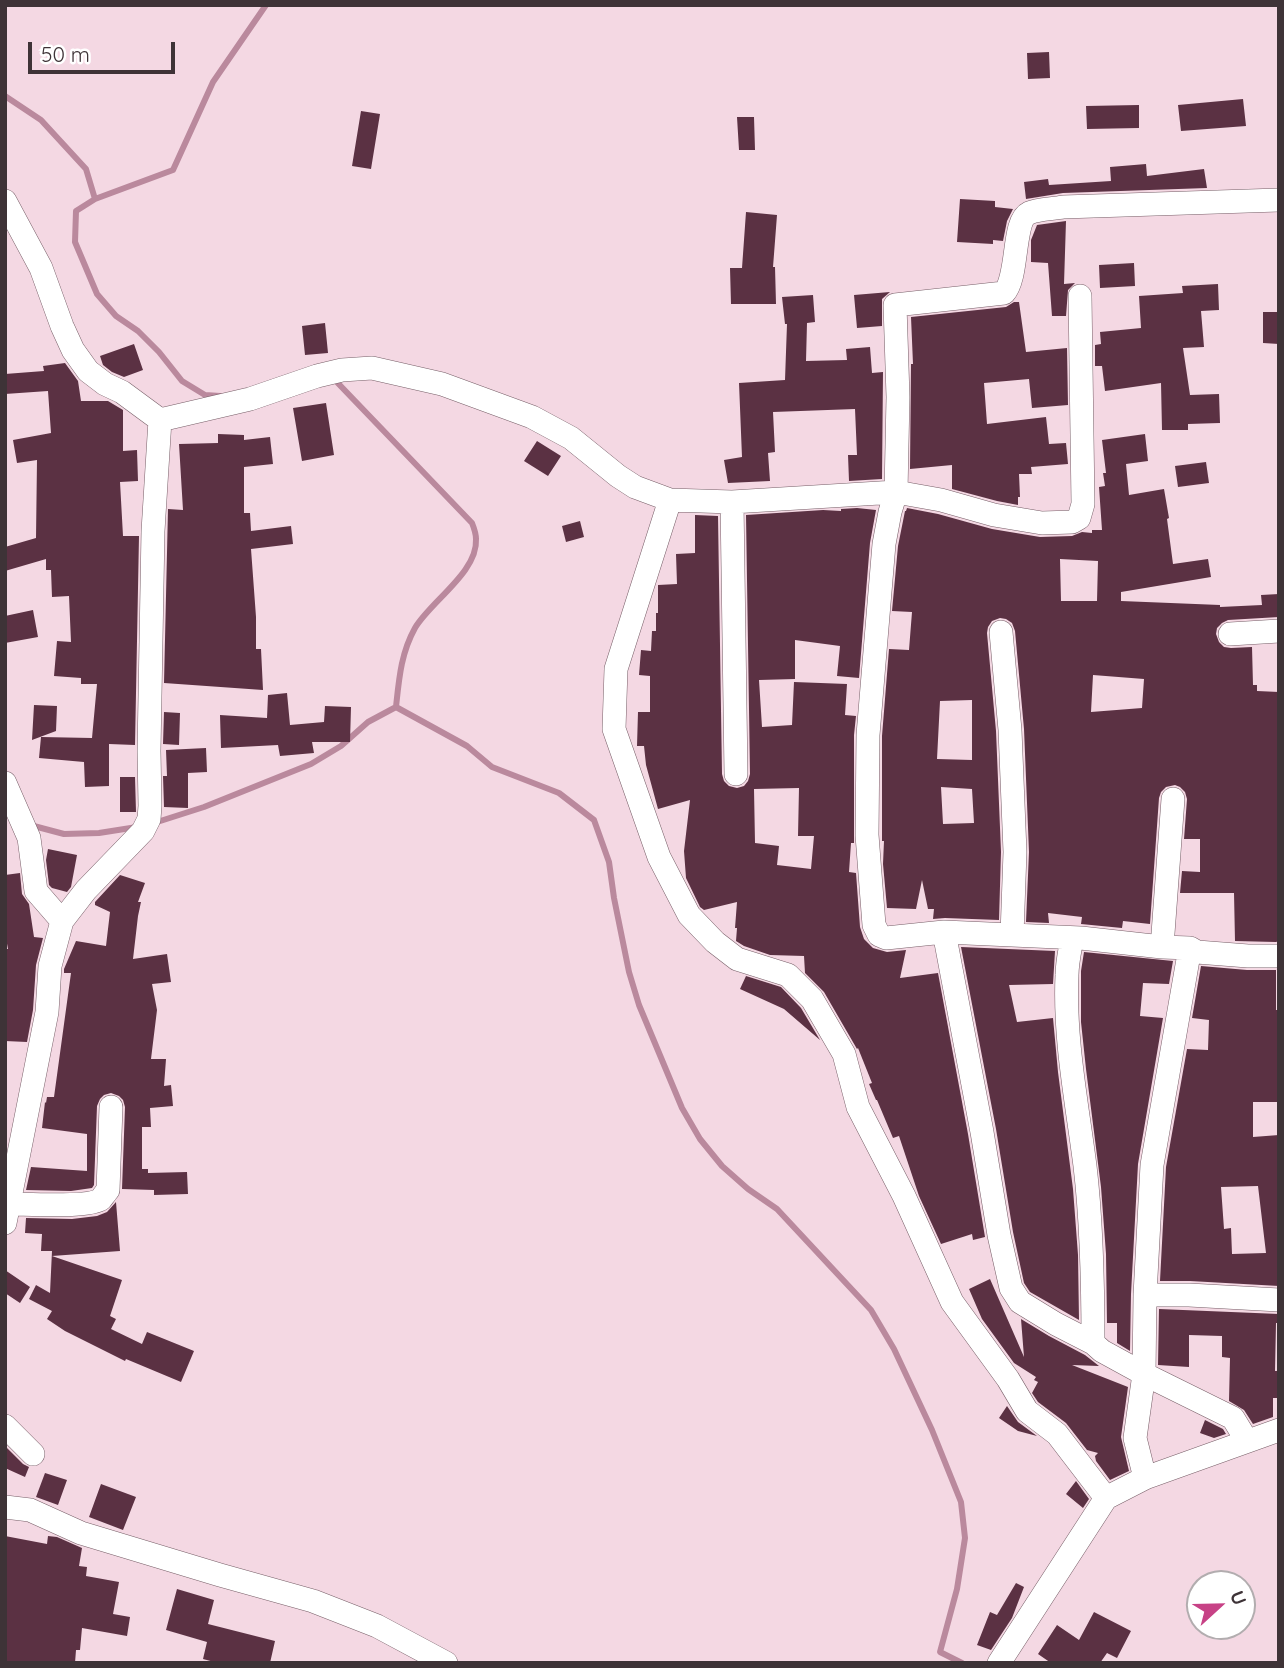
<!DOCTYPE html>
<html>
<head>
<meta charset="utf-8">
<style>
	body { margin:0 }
	#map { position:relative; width:1284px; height:1668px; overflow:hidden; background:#f4d8e3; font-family:Quicksand,sans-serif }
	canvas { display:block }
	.frame { position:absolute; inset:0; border:7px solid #3e3337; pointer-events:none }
	.north { position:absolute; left:1186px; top:1570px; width:70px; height:70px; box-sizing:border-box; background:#fff; border:2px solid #b2adaf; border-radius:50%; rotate:68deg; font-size:19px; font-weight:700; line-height:28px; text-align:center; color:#3e3337 }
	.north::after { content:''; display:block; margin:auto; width:24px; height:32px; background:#c74286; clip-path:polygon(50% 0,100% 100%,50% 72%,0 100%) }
	.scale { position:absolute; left:28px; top:42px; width:147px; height:32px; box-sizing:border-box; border:4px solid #3e3337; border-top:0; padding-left:9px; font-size:21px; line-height:24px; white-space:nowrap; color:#3e3337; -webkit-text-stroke:5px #fff; paint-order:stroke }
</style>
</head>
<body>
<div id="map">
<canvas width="1284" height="1668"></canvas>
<div class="frame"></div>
<div class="north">U</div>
<div class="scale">50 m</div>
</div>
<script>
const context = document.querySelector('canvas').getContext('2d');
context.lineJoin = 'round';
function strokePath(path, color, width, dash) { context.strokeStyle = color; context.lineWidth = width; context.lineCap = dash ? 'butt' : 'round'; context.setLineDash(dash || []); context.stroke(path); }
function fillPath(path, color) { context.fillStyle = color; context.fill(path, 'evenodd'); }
strokePath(new Path2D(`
	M 5,96 L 41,120 L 86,169 L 95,199
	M 332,377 L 472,523 C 474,528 476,534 476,539 C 478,572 431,601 415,628 C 401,653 399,679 396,707
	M 220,396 L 205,395 L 182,381 L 159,352 L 138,331 L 116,316 L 97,294 L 75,242 L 76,211 L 95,199 L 173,170 L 213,82 L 266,5
	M 154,823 L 204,807 L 311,764 L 341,746 L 368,722 L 396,707 L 467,746 L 492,767 L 559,793 L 594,820 L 609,862 L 614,898 L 629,972 L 639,1005 L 682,1108 L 700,1139 L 722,1166 L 748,1189 L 777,1209 L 871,1310 L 894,1349 L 932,1430 L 961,1502 L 965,1538 L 957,1589 L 940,1652 L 962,1663
	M 30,825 L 64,834 L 99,833 L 137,827`), '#ba899d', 6);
fillPath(new Path2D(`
	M 1049,52 L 1050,78 L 1028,79 L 1027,53 Z
	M 1243,99 L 1246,126 L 1181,131 L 1178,105 Z
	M 1139,105 L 1139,128 L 1087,129 L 1086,106 Z
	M 361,111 L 380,114 L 371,169 L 352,166 Z
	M 737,117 L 754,117 L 755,150 L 739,150 Z
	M 1146,164 L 1147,176 L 1204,169 L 1207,188 L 1063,193 L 1026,199 L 1024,182 L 1048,179 L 1049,185 L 1111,181 L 1110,167 Z
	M 960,199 L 995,201 L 995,207 L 1013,209 L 1007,221 L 1003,241 L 993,240 L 993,244 L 957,242 Z
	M 746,212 L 777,215 L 773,267 L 775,267 L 776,304 L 731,304 L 730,268 L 742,268 Z
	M 1066,221 L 1064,284 L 1075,283 L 1068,290 L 1066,316 L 1052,316 L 1048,263 L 1031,262 L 1031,240 L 1037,225 Z
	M 1134,263 L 1135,286 L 1100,288 L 1099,265 Z
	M 1218,284 L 1219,310 L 1201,311 L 1204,347 L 1183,348 L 1190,395 L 1219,394 L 1220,423 L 1188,424 L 1188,430 L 1162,430 L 1161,383 L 1105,391 L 1102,366 L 1095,366 L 1095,345 L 1101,344 L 1100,332 L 1141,328 L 1139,296 L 1183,293 L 1182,286 Z
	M 890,292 L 882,299 L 882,326 L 857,328 L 854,295 Z
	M 813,295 L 815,322 L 807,323 L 806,361 L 847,360 L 846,349 L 870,347 L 872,373 L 883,372 L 882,479 L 849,481 L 848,455 L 857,455 L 855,409 L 773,412 L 775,452 L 768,453 L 770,481 L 728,483 L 724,460 L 742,457 L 739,383 L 785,380 L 787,324 L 785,324 L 782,297 Z
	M 1014,302 L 1019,302 L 1026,352 L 1067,348 L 1068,405 L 1032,408 L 1029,379 L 984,383 L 987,424 L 1046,417 L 1049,444 L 1066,443 L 1068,464 L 1031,467 L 1032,474 L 1019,474 L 1020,497 L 1018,497 L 1018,505 L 997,501 L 952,489 L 952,465 L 910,469 L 911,364 L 913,364 L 911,317 L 1006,307 Z
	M 1263,312 L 1279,312 L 1279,344 L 1263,343 Z
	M 325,323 L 328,353 L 305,355 L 302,326 Z
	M 134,344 L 143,370 L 124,377 L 112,372 L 103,365 L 100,356 Z
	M 65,363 L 78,381 L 81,401 L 108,401 L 123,410 L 123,451 L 137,450 L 138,481 L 120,482 L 123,536 L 139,536 L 135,745 L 109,744 L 109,786 L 85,787 L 84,762 L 39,758 L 41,737 L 92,738 L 97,684 L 81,684 L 81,678 L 54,676 L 57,641 L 71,642 L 69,596 L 52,597 L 51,570 L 46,570 L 46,559 L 5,571 L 5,547 L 36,538 L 37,460 L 17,463 L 13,440 L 51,433 L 48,391 L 5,394 L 5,374 L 44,371 L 43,366 Z
	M 326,403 L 334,455 L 302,461 L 293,408 Z
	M 218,434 L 244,435 L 244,440 L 270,437 L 273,464 L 244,467 L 244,513 L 250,513 L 251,531 L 291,526 L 293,544 L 251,549 L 256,617 L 256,649 L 261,649 L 263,690 L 164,683 L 168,509 L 183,510 L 179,444 L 218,443 Z
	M 1145,434 L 1148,461 L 1126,464 L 1129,495 L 1164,489 L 1169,518 L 1167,519 L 1173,564 L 1208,559 L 1211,577 L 1121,592 L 1121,601 L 1220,605 L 1220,607 L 1262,605 L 1261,595 L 1279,594 L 1279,617 L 1228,620 L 1222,623 L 1217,628 L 1216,634 L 1219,642 L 1224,647 L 1231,648 L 1252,647 L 1253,685 L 1257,685 L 1257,691 L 1279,692 L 1279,941 L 1276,942 L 1235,941 L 1234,893 L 1180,893 L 1182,871 L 1200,872 L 1200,839 L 1184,839 L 1187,799 L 1185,792 L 1180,787 L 1175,785 L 1166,787 L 1161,792 L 1159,798 L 1150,924 L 1123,921 L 1122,928 L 1081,924 L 1082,917 L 1048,913 L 1049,923 L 1026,922 L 1029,852 L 1024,729 L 1015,631 L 1012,623 L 1006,619 L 1000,618 L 992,621 L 988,627 L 987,633 L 996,731 L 1001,852 L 999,920 L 945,918 L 933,919 L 934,909 L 928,909 L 922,880 L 916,909 L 887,908 L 883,864 L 884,841 L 882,841 L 882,736 L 889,649 L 909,650 L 912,612 L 892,611 L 898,546 L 905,511 L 906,511 L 907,508 L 938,514 L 992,529 L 1040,537 L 1072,536 L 1082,532 L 1092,533 L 1092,530 L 1102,530 L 1099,487 L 1105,486 L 1103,473 L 1106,473 L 1102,440 ZM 1060,559 L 1098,561 L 1097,601 L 1061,601 ZM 1093,675 L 1144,679 L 1142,708 L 1091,712 ZM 972,700 L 972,760 L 937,759 L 940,701 ZM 941,787 L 972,789 L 974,823 L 943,824 Z
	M 537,441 L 561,456 L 548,476 L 524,461 Z
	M 1206,462 L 1209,483 L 1178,487 L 1175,466 Z
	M 857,508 L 876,510 L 870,543 L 859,678 L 837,676 L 840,646 L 795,640 L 795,679 L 759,680 L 762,727 L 792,725 L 794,682 L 847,684 L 845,715 L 856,716 L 854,735 L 854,843 L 851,843 L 849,872 L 856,873 L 860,927 L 864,939 L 873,948 L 887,952 L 906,950 L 900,978 L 938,973 L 968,1134 L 985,1237 L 973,1240 L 972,1234 L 941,1244 L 919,1196 L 899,1136 L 893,1138 L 877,1100 L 876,1100 L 869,1084 L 872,1083 L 858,1048 L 857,1049 L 824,992 L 805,973 L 804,956 L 770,955 L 744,946 L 736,941 L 737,928 L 735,928 L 737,902 L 704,910 L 700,907 L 686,878 L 684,851 L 690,800 L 658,809 L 646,765 L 644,746 L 637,746 L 638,712 L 650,712 L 650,676 L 639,675 L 641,650 L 651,651 L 652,631 L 656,631 L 656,613 L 658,613 L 658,585 L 677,584 L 676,554 L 695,553 L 695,515 L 718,516 L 722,774 L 724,781 L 729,786 L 737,788 L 744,786 L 748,781 L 750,774 L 746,515 L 823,510 L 841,511 L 841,509 ZM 799,788 L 798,836 L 814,836 L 811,869 L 777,865 L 779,846 L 755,843 L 754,789 Z
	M 580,521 L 584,537 L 566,542 L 562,526 Z
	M 33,610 L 38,637 L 5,643 L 5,616 Z
	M 287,693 L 290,725 L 324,722 L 325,706 L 351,707 L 350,742 L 312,742 L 314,753 L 280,756 L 278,745 L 221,748 L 220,715 L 267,718 L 268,695 Z
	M 34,705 L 57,706 L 56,731 L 32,740 Z
	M 164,712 L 180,713 L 179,745 L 163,744 Z
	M 206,748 L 207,772 L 188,773 L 188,808 L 164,807 L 163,776 L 167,776 L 166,750 Z
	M 120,777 L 135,777 L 136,812 L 120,812 Z
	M 48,849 L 77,855 L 71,887 L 67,892 L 52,888 L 49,885 L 46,860 Z
	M 20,873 L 22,894 L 29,904 L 34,937 L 43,938 L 36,965 L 33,1010 L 27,1042 L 5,1041 L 5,949 L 8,949 L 5,933 L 5,875 Z
	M 120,875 L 145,883 L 138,902 L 141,902 L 138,916 L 133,959 L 167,954 L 171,982 L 152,984 L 157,1010 L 151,1059 L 166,1059 L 164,1086 L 171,1085 L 173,1106 L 150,1108 L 151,1127 L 142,1127 L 142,1169 L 148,1169 L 148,1173 L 187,1172 L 188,1194 L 154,1195 L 154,1190 L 122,1189 L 125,1107 L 123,1100 L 119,1096 L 111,1093 L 104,1095 L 100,1099 L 97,1106 L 94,1185 L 92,1188 L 71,1191 L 26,1190 L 31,1167 L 87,1171 L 87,1134 L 42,1128 L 45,1102 L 46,1103 L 47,1097 L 54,1097 L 71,973 L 64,973 L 64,969 L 76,941 L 106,946 L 110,912 L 95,905 L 95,902 Z
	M 961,947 L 1055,951 L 1053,984 L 1009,985 L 1017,1022 L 1053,1018 L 1058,1072 L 1073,1189 L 1078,1255 L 1079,1320 L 1030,1292 L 1024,1283 L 1013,1232 L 996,1129 Z
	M 1084,952 L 1173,961 L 1169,984 L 1143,983 L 1140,1016 L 1163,1018 L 1138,1164 L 1131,1294 L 1130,1351 L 1117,1343 L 1117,1323 L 1107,1323 L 1106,1254 L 1101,1187 L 1086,1069 L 1081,1022 L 1081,971 Z
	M 1201,966 L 1247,970 L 1276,970 L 1276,1010 L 1279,1010 L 1279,1102 L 1253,1102 L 1253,1137 L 1279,1135 L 1279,1286 L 1190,1281 L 1160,1281 L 1166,1167 L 1187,1049 L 1208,1050 L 1209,1020 L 1192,1018 ZM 1258,1186 L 1266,1253 L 1232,1254 L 1231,1228 L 1224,1229 L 1221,1187 Z
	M 746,976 L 781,987 L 801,1008 L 820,1040 L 784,1009 L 740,989 Z
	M 116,1202 L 120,1251 L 52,1256 L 122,1280 L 110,1316 L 116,1319 L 111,1329 L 142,1344 L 147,1332 L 194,1351 L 181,1382 L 126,1359 L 125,1361 L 65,1331 L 47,1319 L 52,1311 L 29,1299 L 36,1285 L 50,1293 L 52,1251 L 41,1251 L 42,1234 L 25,1233 L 26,1218 L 72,1219 L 97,1216 L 107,1212 Z
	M 5,1270 L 30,1287 L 20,1303 L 5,1293 Z
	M 990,1279 L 1024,1357 L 1021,1319 L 1049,1336 L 1085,1355 L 1099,1366 L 1072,1365 L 1128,1387 L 1121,1437 L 1129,1471 L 1110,1480 L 1096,1461 L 1095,1456 L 1098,1453 L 1087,1450 L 1066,1423 L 1038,1402 L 1032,1393 L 1038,1382 L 1034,1380 L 1036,1377 L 1014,1363 L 982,1319 L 969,1289 Z
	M 1159,1309 L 1279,1314 L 1279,1323 L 1276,1323 L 1275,1371 L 1279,1371 L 1278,1398 L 1273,1398 L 1273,1417 L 1253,1424 L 1244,1410 L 1229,1401 L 1230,1358 L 1222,1357 L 1222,1336 L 1189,1335 L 1189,1367 L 1158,1365 Z
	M 1007,1406 L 1018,1422 L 1037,1436 L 1018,1431 L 999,1418 Z
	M 1205,1420 L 1223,1429 L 1226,1434 L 1214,1438 L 1200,1433 Z
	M 5,1446 L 23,1464 L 29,1467 L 25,1477 L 5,1468 Z
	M 45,1473 L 67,1480 L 58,1505 L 36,1497 Z
	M 1076,1481 L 1089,1499 L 1083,1508 L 1066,1494 Z
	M 101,1484 L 136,1497 L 123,1530 L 89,1517 Z
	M 5,1536 L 47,1544 L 48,1536 L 57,1537 L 82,1548 L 79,1566 L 87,1567 L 86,1576 L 119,1582 L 113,1614 L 130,1617 L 127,1636 L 82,1628 L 80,1650 L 76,1650 L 75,1663 L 5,1663 Z
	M 1016,1583 L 1024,1587 L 1012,1618 L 991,1650 L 977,1645 L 990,1612 L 997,1615 Z
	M 177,1589 L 214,1600 L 208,1624 L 275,1641 L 270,1663 L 218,1663 L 203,1659 L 207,1642 L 166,1630 Z
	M 1094,1612 L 1131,1631 L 1117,1658 L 1107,1653 L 1100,1663 L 1051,1663 L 1038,1654 L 1057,1625 L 1079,1640 Z`), '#5b3143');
const minor = new Path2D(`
	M 1279,200 L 1063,207 C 1053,209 1038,209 1029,213 C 1012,221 1019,277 1004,293 L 895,305 L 898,397 L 896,492 L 890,512 L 884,544 L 868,735 L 867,835 L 874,925 L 879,935 L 886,938 L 944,932 L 1012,935 L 1081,938 L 1162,947 L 1190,948 L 1197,952 L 1248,956 L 1279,956
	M 5,201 L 41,268 L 62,326 L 73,350 L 88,371 L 105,384 L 122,392 L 160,420 L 250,399 L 317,376 L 342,370 L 372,368 L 442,384 L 532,417 L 571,438 L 618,476 L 635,487 L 670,500 L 732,502 L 896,492 L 941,500 L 994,515 L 1042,523 L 1072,522 L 1079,518 L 1083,504 L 1080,296
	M 670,500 L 616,669 L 614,729 L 659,857 L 689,915 L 715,942 L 737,959 L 788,975 L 812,999 L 844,1054 L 858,1107 L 904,1196 L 952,1302 L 1008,1379 L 1027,1411 L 1057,1434 L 1106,1498
	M 732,502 L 736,774
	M 1001,632 L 1010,730 L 1015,852 L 1012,935
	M 1230,634 L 1279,631
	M 5,783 L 29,838 L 36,891 L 62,921
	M 944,932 L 982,1132 L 999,1235 L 1011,1288 L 1020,1302 L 1056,1324 L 1093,1343 L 1102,1351 L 1144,1374 L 1233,1418 L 1247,1441
	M 1072,938 C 1070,950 1067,963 1067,975 C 1064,1039 1077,1103 1085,1166 C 1092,1225 1093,1284 1093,1343
	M 1162,947 L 1173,799
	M 10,1204 C 27,1204 89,1208 101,1199 C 102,1198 106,1192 108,1190 L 111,1107
	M 5,1223 L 47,1012 L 50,966 L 62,921 L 86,890 L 143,831 L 149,819 L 150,806 L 149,751 L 153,531 L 160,420
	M 1145,1295 L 1189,1295 L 1279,1300
	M 5,1426 L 33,1454
	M 1145,1478 L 1135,1438 L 1144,1374 L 1145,1295 L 1152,1165 L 1190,948
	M 5,1507 L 30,1510 L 81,1533 L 220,1575 L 313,1601 L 377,1626 L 446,1663
	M 999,1663 L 1106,1498 L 1145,1478 L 1279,1430`);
strokePath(minor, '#775f68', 24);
strokePath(minor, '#fff', 23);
</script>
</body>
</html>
